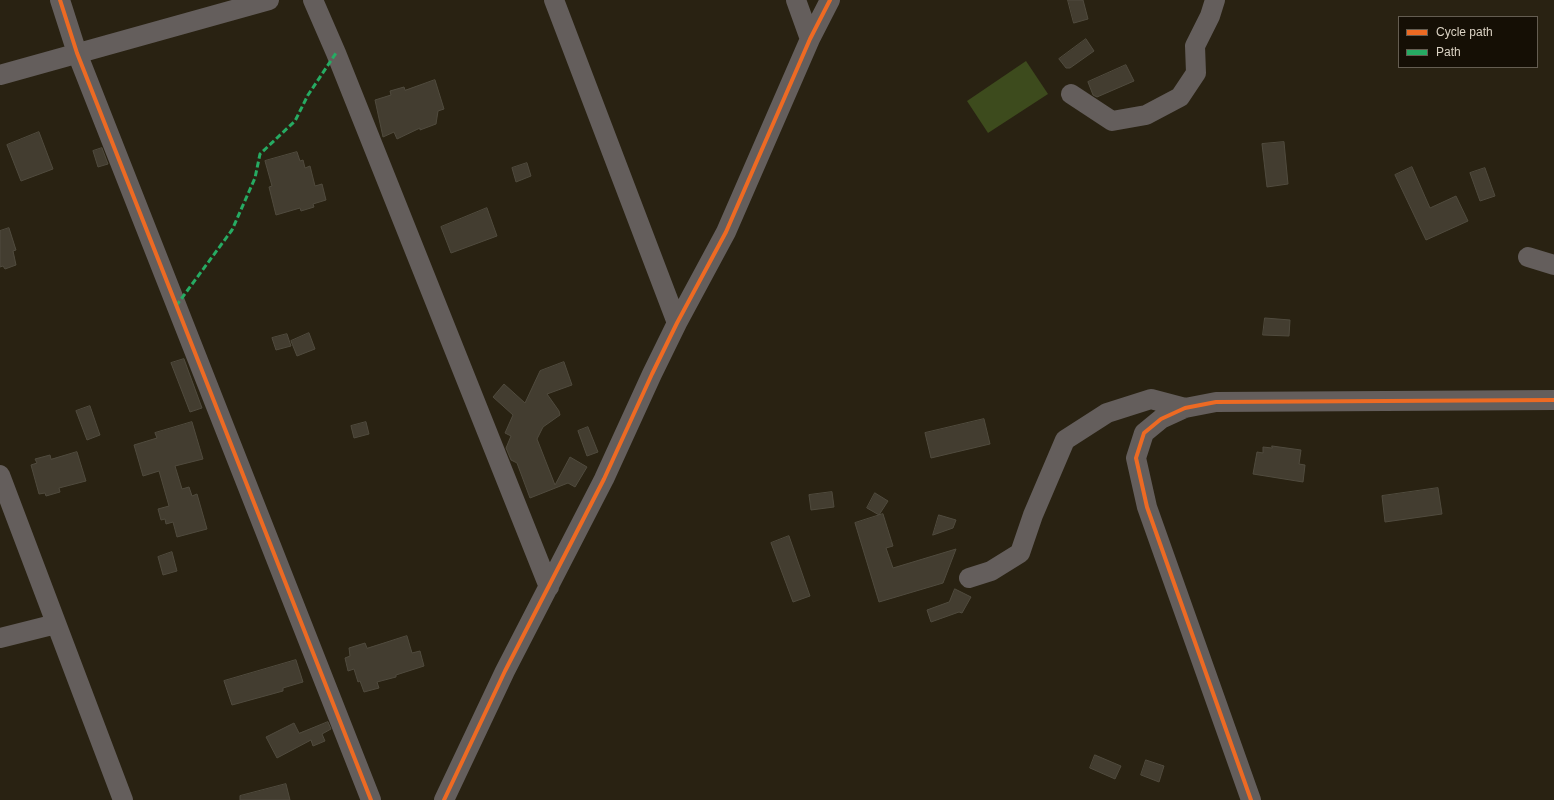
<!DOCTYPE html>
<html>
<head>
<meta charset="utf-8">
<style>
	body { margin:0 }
	#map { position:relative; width:1554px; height:800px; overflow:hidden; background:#292212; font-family:Arial,sans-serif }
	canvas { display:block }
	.legend { position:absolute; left:1398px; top:16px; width:140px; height:52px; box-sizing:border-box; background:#150f05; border:1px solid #645d51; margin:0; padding:5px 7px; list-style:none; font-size:12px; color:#dbd3c4 }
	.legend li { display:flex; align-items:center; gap:8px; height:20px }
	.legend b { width:20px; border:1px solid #645d51 }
</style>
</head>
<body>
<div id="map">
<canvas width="1554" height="800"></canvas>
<ul class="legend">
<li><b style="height:5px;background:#ed6a23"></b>Cycle path</li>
<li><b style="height:5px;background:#26ab63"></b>Path</li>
</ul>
</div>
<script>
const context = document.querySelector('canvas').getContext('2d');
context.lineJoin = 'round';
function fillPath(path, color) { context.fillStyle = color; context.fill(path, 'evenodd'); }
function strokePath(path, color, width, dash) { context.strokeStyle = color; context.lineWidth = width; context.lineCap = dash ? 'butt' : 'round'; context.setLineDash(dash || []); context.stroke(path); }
fillPath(new Path2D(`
	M 1026,61 L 1048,94 L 988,133 L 967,101 Z`), '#3d4b1d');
const building = new Path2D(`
	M 1068,0 L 1083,0 L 1088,19 L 1074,23 Z
	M 1086,39 L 1094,51 L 1070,68 L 1066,68 L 1059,59 Z
	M 1126,65 L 1134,81 L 1097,97 L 1093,95 L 1088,82 Z
	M 435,80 L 444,109 L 438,111 L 436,124 L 420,130 L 420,128 L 397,139 L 394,132 L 383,137 L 375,100 L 391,95 L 390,91 L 404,87 L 405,90 Z
	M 39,132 L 53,169 L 21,181 L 7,145 Z
	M 1284,142 L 1288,184 L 1267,187 L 1262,144 Z
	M 102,148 L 108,164 L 98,167 L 93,151 Z
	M 297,152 L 300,161 L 303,160 L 305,168 L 310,166 L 315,186 L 322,184 L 326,200 L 313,204 L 314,207 L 301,211 L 300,208 L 276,215 L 269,187 L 272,186 L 265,161 Z
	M 527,163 L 531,176 L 516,182 L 512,168 Z
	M 1412,167 L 1430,208 L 1456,196 L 1468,221 L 1426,240 L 1395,175 Z
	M 1485,168 L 1495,196 L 1480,201 L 1470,173 Z
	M 487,208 L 497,236 L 451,253 L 441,227 Z
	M 9,228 L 16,250 L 13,251 L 16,265 L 5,269 L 3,266 L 0,267 L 0,231 Z
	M 1265,318 L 1290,320 L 1289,336 L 1263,335 Z
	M 309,333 L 315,349 L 297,356 L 291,341 Z
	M 287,334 L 291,346 L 276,350 L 272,338 Z
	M 184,359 L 202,408 L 190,412 L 171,363 Z
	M 564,362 L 572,385 L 547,394 L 559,411 L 560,415 L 543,427 L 537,439 L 555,485 L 570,457 L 587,467 L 575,487 L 568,483 L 530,498 L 517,463 L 511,460 L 506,448 L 511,436 L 505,433 L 513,415 L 493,397 L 504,384 L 525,403 L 540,371 Z
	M 90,406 L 100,435 L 87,440 L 76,411 Z
	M 984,419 L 990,444 L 931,458 L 925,433 Z
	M 192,422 L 203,459 L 175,466 L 182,489 L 189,487 L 192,496 L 197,494 L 207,529 L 177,537 L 173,522 L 166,524 L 165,519 L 161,520 L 158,509 L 169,506 L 159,471 L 143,476 L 134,445 L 157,438 L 155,433 Z
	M 366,422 L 369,434 L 354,438 L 351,426 Z
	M 588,427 L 598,452 L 587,456 L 578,431 Z
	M 1272,446 L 1301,450 L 1299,464 L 1305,465 L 1303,482 L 1253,474 L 1257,452 L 1263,453 L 1263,447 L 1272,448 Z
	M 77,452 L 86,481 L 59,488 L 60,492 L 46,496 L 45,493 L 39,494 L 31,465 L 37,463 L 35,459 L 50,455 L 51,459 Z
	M 1438,488 L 1442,514 L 1385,522 L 1382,496 Z
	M 832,492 L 834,507 L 811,510 L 809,495 Z
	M 875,493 L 888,501 L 879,515 L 867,508 Z
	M 883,514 L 893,546 L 886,548 L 893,568 L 956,549 L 943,583 L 879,602 L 855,523 Z
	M 939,515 L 956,520 L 953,528 L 933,535 Z
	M 789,536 L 810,596 L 793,602 L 771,543 Z
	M 172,552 L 177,571 L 163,575 L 158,557 Z
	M 955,589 L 971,597 L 962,613 L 959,612 L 931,622 L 927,610 L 949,602 Z
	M 407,636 L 412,653 L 420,651 L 424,666 L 396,675 L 396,677 L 377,682 L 379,688 L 364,692 L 360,681 L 358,682 L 354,669 L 348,671 L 345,658 L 350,656 L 349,648 L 365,643 L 367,648 Z
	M 296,660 L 303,682 L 283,688 L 283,691 L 232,705 L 224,681 Z
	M 328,722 L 331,729 L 322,734 L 325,741 L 313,746 L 311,740 L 277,758 L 266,737 L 294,723 L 299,733 Z
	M 1095,755 L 1121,766 L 1115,779 L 1090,768 Z
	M 1146,760 L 1164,766 L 1159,782 L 1141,775 Z
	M 286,784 L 290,800 L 240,800 L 240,796 Z`);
fillPath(building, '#433d30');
strokePath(building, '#504b3e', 1);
strokePath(new Path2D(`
	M 60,0 L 77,53 L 371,800
	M 313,0 L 336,53 L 549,587
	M 554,0 L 677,323
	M 796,0 L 810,39
	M 0,75 L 269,0
	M 1071,94 L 1112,121 L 1146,115 L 1180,97 L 1196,73 L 1195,46 L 1210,16 L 1215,0
	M 1528,257 L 1554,265
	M 0,475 L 123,800
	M 969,578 L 991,571 L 1020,553 L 1033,515 L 1065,440 L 1107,413 L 1151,399 L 1185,408
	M 0,638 L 56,624
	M 444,800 L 505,671 L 604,479 L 652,374 L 677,323 L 726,232 L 810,39 L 830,0
	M 1251,800 L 1147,507 L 1136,458 L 1144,433 L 1161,419 L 1185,408 L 1216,402 L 1554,400`), '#645e5c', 20);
strokePath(new Path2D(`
	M 176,306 L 232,230 L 255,178 L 260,154 L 295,121 L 308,95 L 336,53`), '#26ab63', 3, [6, 3]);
strokePath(new Path2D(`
	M 60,0 L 77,53 L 371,800
	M 444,800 L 505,671 L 604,479 L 652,374 L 677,323 L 726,232 L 810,39 L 830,0
	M 1251,800 L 1147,507 L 1136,458 L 1144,433 L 1161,419 L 1185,408 L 1216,402 L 1554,400`), '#ed6a23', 4);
</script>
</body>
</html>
